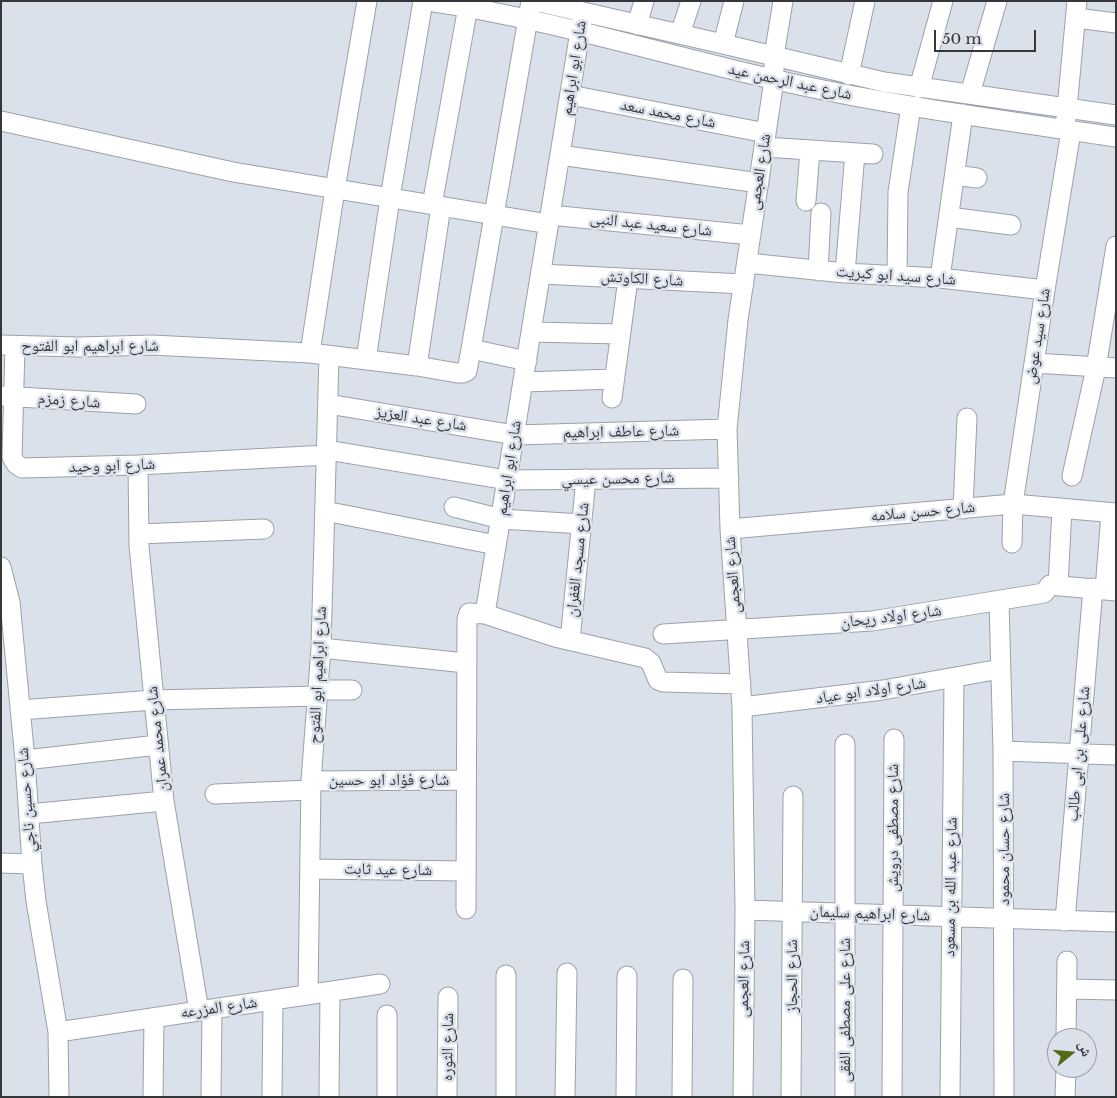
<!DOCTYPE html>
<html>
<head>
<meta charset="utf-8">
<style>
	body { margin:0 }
	#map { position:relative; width:1117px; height:1098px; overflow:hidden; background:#dbe1eb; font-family:"Libre Baskerville","Noto Naskh Arabic",serif }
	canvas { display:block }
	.frame { position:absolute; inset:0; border:2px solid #35373b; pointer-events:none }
	.north { position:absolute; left:1047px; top:1028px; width:50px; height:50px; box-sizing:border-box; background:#dbe1eb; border:1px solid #999da5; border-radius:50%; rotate:73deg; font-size:14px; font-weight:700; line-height:20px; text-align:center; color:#35373b }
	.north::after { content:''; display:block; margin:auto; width:18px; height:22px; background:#546a19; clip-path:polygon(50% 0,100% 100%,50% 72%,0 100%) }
	.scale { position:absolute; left:934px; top:30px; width:102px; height:22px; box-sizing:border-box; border:2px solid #35373b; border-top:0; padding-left:6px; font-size:15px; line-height:18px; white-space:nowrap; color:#35373b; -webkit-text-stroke:4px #dbe1eb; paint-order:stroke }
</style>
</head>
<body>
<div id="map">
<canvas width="1117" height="1098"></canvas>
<div class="frame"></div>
<div class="north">ش</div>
<div class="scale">50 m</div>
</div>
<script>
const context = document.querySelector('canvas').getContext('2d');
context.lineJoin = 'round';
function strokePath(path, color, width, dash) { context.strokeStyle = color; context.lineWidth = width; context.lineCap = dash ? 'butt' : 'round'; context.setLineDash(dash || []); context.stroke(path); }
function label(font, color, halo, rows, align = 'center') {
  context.font = font + ' "Libre Baskerville","Noto Naskh Arabic",serif'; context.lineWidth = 5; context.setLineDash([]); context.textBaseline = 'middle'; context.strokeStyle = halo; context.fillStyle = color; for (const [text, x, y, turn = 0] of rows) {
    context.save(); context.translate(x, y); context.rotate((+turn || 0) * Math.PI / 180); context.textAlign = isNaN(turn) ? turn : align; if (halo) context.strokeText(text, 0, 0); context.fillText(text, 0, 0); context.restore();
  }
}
const minor = new Path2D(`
	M 428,1 C 545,18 658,53 772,79 C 885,105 1001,120 1116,137
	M 535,1 L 723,44 L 884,82 L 1116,115
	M 1076,18 L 1116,23
	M 637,25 L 644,1
	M 680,34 L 691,1
	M 723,44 L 734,1
	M 849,75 L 865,1
	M 919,88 L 943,1
	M 970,94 L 997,1
	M 570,95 L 766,133
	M 1066,119 L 1077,1
	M 1,121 L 233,172 L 549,224
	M 764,147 L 873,154
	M 560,155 L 759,183
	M 955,175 L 977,178
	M 806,201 L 810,150
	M 432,205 L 469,1
	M 550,215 L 751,235
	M 949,217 L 1011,225
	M 747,263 L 845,273 L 940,278 L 1045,290
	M 818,271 L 821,213
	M 845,273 L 855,153
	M 541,274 L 744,284
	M 897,276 L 898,192 L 911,106
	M 940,278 L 963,114
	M 531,332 L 620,334
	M 1,345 L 79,347 L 152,345 L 310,353 L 417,366 L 457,373 L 463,373 L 467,371 L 471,349 L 531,1
	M 15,346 L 12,457 L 16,464 L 22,468 L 138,465 L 327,455
	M 471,349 L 527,361
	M 310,353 L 335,189 L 367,1
	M 366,360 L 390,198 L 423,1
	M 1034,363 L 1116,368
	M 417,366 L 441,206
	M 523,382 L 614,379
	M 2,396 L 136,404
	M 612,398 L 628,279
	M 328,404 L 515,435 L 727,429
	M 327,450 L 507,480 L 729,478
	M 138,465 L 139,546 L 164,801 L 199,1011
	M 1072,476 L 1096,368 L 1116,246
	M 454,507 L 501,519 L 582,524
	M 963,509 L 967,418
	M 325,511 L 496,545
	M 730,529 L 1013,504 L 1116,513
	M 139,534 L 264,529
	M 1012,543 L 1013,504 L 1045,290 L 1071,131
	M 1,567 L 10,602 L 25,760 L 32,864 L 36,901 L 58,1032 L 59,1097
	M 1058,586 L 1062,508
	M 1105,590 L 1111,513
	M 999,601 L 1003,751 L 1004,1097
	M 485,614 L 583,13
	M 663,634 L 872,621 L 1044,593 L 1050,585 L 1116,591
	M 570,640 L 586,479
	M 321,648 L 466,663
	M 318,690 L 352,690
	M 742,707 L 883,690 L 1000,669
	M 20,710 L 154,700 L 318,696
	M 1003,751 L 1116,755
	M 25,760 L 158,745
	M 311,781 L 466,780
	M 215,794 L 311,790
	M 29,814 L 164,801
	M 1,863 L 32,864
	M 310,869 L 466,871
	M 466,909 L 467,619 L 469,613 L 485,614 L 555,637 L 645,658 L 651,663 L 658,680 L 663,682 L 741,684
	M 745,910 L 1116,922
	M 1065,921 L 1093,588
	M 1067,989 L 1116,990
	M 308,995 L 311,781 L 321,648 L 329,356
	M 387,1015 L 387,1097
	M 58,1032 L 380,984
	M 1066,1038 L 1067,961
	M 153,1097 L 154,1018
	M 211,1097 L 212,1009
	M 272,1097 L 273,1000
	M 329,1097 L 330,992
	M 447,1097 L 448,997
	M 506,1097 L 506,975
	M 565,1097 L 567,973
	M 626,1097 L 627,976
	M 682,1097 L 683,979
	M 743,1097 L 745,910 L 742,707 L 730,529 L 727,429 L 738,320 L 774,80 L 774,56 L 783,1
	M 791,1097 L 793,796
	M 845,1097 L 845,744
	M 892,1097 L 894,739
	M 950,1097 L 954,678
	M 1065,1097 L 1066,1068`);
strokePath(minor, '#9ba0aa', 21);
strokePath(minor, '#fff', 19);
label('16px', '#35373b', '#dbe1eb', [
	["شارع ابو ابراهيم",574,68,-81],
	["شارع عبد الرحمن عيد",790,82,12],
	["شارع محمد سعد",668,114,11],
	["شارع العجمى",760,172,-81],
	["شارع سعيد عبد النبى",651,225,6],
	["شارع سيد ابو كبريت",896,276,4],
	["شارع الكاوتش",642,279,3],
	["شارع سيد عوض",1038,336,-81],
	["شارع ابراهيم ابو الفتوح",90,346],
	["شارع زمزم",69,401,4],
	["شارع عبد العزيز",421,419,9],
	["شارع عاطف ابراهيم",621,432,-1],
	["شارع ابو وحيد",112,466,-2],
	["شارع ابو ابراهيم",509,468,-81],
	["شارع محسن عيسي",618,479,-1],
	["شارع حسن سلامه",923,512,-5],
	["شارع مسجد الغفران",578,560,-84],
	["شارع العجمى",733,575,-94],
	["شارع اولاد ريحان",891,617,-7],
	["شارع ابراهيم ابو الفتوح",318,675,-87],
	["شارع اولاد ابو عياد",871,691,-8],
	["شارع محمد عمران",158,739,-96],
	["شارع على بن ابى طالب",1079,754,-85],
	["شارع فؤاد ابو حسين",389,780],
	["شارع حسين ناجي",27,800,-94],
	["شارع مصطفى درويش",893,828,-90],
	["شارع حسان محمود",1004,849,-90],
	["شارع عيد ثابت",388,870,1],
	["شارع عبد الله بن مسعود",951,887,-89],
	["شارع ابراهيم سليمان",870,914,2],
	["شارع الحجاز",792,976,-90],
	["شارع العجمى",744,979,-89],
	["شارع المزرعه",219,1008,-8],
	["شارع على مصطفى الفقى",845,1010,-90],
	["شارع الثوره",448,1047,-89]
]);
</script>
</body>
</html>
